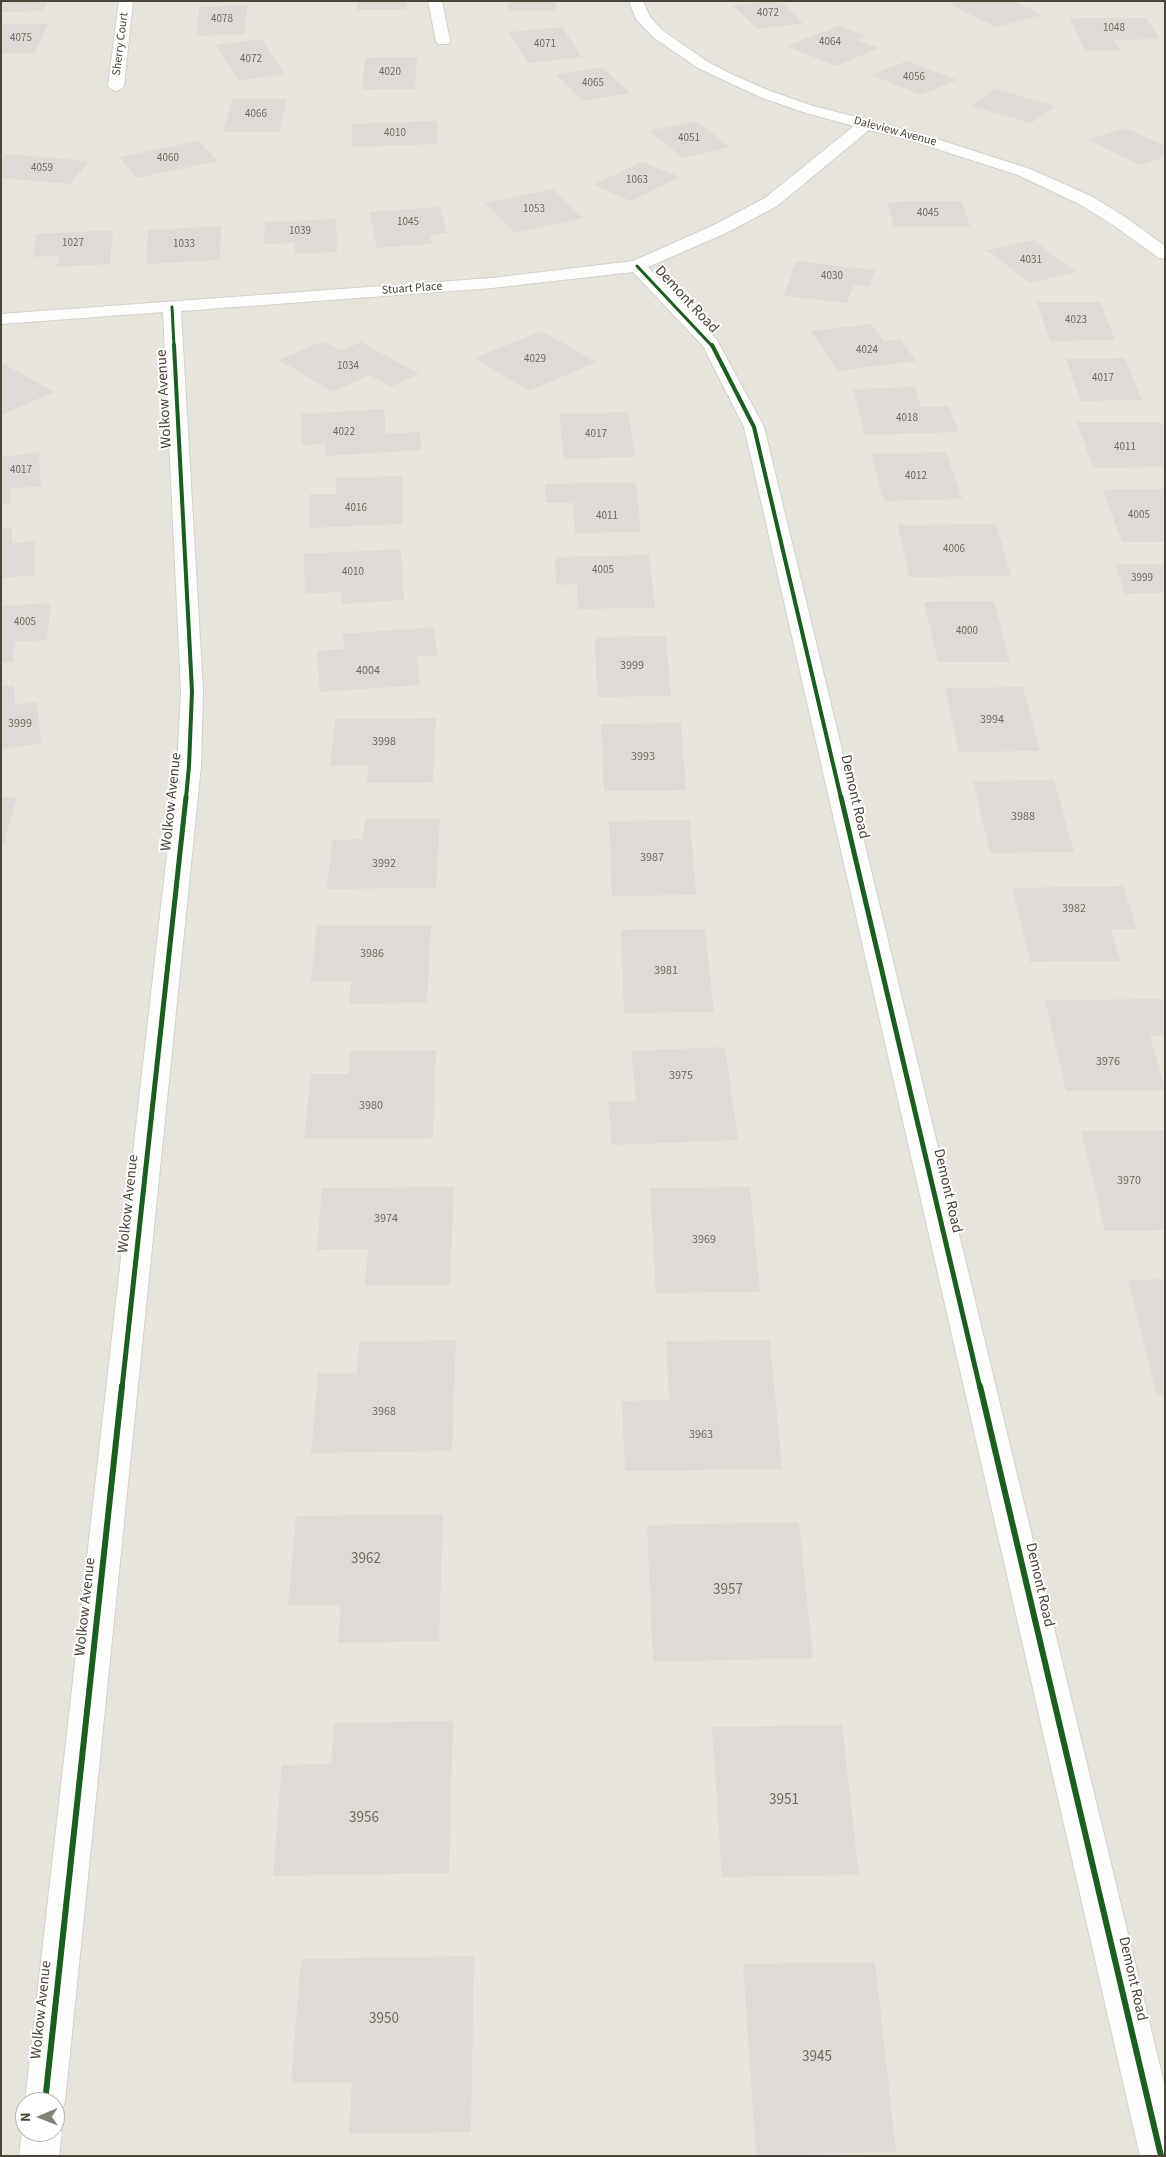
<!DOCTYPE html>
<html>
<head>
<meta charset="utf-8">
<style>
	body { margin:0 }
	#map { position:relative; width:1166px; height:2157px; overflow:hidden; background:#f4f2ee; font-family:"Source Sans 3",sans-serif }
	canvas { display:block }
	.frame { position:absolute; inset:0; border:2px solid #4b4439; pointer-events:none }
	.north { position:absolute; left:15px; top:2092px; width:50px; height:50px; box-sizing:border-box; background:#fff; border:1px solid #b7b4b0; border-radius:50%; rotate:269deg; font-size:14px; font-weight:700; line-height:20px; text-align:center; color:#4b4439 }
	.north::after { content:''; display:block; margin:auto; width:18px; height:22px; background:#868178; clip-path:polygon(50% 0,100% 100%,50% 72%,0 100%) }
</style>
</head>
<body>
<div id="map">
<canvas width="1166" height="2157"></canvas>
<div class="frame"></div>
<div class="north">N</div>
</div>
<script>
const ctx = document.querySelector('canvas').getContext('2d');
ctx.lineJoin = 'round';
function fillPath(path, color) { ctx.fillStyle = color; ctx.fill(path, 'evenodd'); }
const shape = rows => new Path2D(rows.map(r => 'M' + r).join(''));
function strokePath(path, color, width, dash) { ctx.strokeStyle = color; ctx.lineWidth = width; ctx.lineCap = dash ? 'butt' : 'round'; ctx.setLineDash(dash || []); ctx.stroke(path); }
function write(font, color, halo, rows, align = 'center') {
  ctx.font = font + ' "Source Sans 3",sans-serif'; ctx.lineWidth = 4; ctx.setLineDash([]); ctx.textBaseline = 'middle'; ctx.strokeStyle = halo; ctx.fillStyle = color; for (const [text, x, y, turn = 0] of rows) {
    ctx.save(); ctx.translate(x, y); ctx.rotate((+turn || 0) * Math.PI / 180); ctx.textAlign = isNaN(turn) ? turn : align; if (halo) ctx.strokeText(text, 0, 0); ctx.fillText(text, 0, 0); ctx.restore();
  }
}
fillPath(shape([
	[1,1,1165,1,1165,2156,1,2156],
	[25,2102,55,2102,55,2132,25,2132]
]), '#e7e4dc');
fillPath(shape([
	[1,1,47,1,45,11,1,12],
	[357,1,407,1,407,10,357,10],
	[509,1,556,1,556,11,508,11],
	[765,1,780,1,803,23,758,29,733,6],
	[959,1,1014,1,1042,15,996,27,949,4],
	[247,5,245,34,196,36,199,7],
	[1070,18,1147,18,1159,39,1114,40,1120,51,1085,51],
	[1,24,48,24,35,53,1,53],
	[839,26,866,36,856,40,879,48,836,66,786,46],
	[562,27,582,57,528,63,509,32],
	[261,39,285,74,239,81,216,45],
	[417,57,415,89,362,90,365,58],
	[907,61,957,80,921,95,871,75],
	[602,67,630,93,583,101,556,75],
	[995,89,1056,106,1031,123,970,106],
	[233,99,287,99,279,132,223,132],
	[437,121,438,144,352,147,352,124],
	[696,121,730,147,683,158,649,131],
	[1126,128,1165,146,1165,157,1140,165,1088,140],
	[198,141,218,161,137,178,119,157],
	[6,154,89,161,70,184,1,178,1,160],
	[642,162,680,177,631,201,593,185],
	[553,189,583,218,515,233,485,203],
	[962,201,970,227,894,227,887,202],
	[440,207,447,233,429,235,432,244,377,248,369,212],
	[336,219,337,252,294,254,295,243,264,244,265,222],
	[221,226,220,260,146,264,148,230],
	[113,230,110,264,57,267,59,255,33,257,36,234],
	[1033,240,1076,272,1030,283,987,250],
	[796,261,875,270,870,287,854,285,847,303,784,296],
	[1037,302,1100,302,1115,340,1050,341],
	[871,324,884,341,900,339,916,361,838,371,811,331],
	[542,331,596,362,529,391,474,358],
	[323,341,341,351,361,342,419,374,390,387,370,375,333,392,279,360],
	[1125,358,1142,400,1081,401,1066,359],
	[1,362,54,392,1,415],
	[915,387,921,407,949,406,958,432,865,435,853,389],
	[384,409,386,434,420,432,421,450,326,456,325,444,302,445,301,414],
	[628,412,635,457,564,459,559,414],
	[1077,422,1161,422,1165,430,1165,467,1093,468],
	[39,452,41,486,10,489,12,503,1,504,1,457],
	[946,452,962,499,884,501,871,454],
	[402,476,403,524,309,528,310,494,336,494,336,478],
	[636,482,641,532,575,533,573,503,546,503,545,484],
	[1165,489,1165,542,1122,542,1103,490],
	[996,524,1011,576,909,577,898,525],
	[12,528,12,543,35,541,35,575,1,578,1,529],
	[401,549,404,600,341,604,341,592,305,594,304,554],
	[649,555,655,608,578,609,577,584,556,585,555,557],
	[1115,564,1165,564,1165,593,1125,594],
	[994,601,1010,662,938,662,924,602],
	[51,603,47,640,15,642,13,662,1,663,1,606],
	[434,627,437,655,417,657,420,685,320,692,317,651,344,649,343,634],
	[666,636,671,696,597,697,595,637],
	[14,685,15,705,37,702,41,743,1,749,1,687],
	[1023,687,1040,751,959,752,945,688],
	[436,718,433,782,367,783,369,765,330,766,335,719],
	[681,723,686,790,604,791,601,724],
	[1054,780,1074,852,990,853,973,781],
	[1,797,17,797,4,843,1,843],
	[440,818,436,888,327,889,332,840,363,839,365,819],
	[690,820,696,895,612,896,609,821],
	[1123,886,1137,929,1111,930,1120,961,1030,962,1012,888],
	[431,925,427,1003,349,1004,351,981,311,982,317,926],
	[705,929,714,1012,624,1013,621,930],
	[1165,999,1165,1036,1150,1036,1165,1090,1066,1091,1045,1000],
	[725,1047,738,1140,612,1145,608,1102,636,1101,631,1051],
	[436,1050,433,1138,304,1139,311,1074,348,1074,350,1051],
	[1165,1130,1165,1230,1105,1231,1081,1131],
	[454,1187,450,1285,365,1286,368,1249,317,1250,322,1188],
	[750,1187,760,1292,656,1293,650,1188],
	[1165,1279,1165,1395,1157,1395,1128,1280],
	[456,1340,452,1451,311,1453,318,1373,357,1373,359,1342],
	[770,1340,782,1469,625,1471,622,1401,669,1400,666,1341],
	[443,1514,439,1641,338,1643,341,1605,288,1606,296,1516],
	[799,1522,813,1658,653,1662,647,1525],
	[453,1721,449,1873,273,1876,282,1765,331,1764,334,1723],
	[842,1725,859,1875,722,1877,712,1727],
	[474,1956,471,2132,349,2134,352,2082,291,2083,301,1959],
	[875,1962,896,2152,756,2155,743,1964]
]), '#dedbd6');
const minor = shape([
	[119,1,133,1,124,86,121,89,116,91,111,89,108,86,119,1],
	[428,1,442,1,450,41,448,44,438,44,436,41,428,1],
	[629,1,643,1,650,17,663,31,708,62,733,75,770,91,813,106,918,133,1030,169,1091,196,1125,217,1165,246,1165,259,1159,258,1113,225,1079,204,1018,175,906,139,869,130,777,206,726,233,648,267,717,340,764,427,1165,2087,1165,2156,1140,2156,744,427,703,346,633,272,492,288,181,311,203,691,201,766,65,2102,59,2116,56,2118,62,2132,59,2156,19,2156,22,2132,25,2124,25,2132,55,2132,55,2102,25,2102,177,766,181,691,163,312,1,324,1,314,492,278,633,261,714,225,765,198,854,126,803,112,760,97,698,68,653,37,636,19,629,1]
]);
strokePath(minor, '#d2d0cb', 2);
fillPath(minor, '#fdfdfc');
strokePath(shape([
	[637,266,712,346],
	[172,307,174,346]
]), '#1b5e20', 3);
strokePath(shape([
	[174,345,192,691,189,766,186,798],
	[712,345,754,427,841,798]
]), '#1b5e20', 4);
strokePath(shape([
	[841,797,980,1388],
	[122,1388,186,797]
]), '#1b5e20', 5);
strokePath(shape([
	[980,1386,1161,2156],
	[45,2102,122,1386]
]), '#1b5e20', 6);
write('11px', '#706a61', null, [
	["4072",768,14],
	["4078",222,20],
	["1048",1114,29],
	["4075",21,39],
	["4064",830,43],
	["4071",545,45],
	["4072",251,60],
	["4020",390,73],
	["4056",914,78],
	["4065",593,84],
	["4066",256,115],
	["4010",395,134],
	["4051",689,139],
	["4060",168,159],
	["4059",42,169],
	["1063",637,181],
	["1053",534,210],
	["4045",928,214],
	["1045",408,223],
	["1039",300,232],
	["1027",73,244],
	["1033",184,245],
	["4031",1031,261],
	["4030",832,277],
	["4023",1076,321],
	["4024",867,351],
	["4029",535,360],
	["1034",348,367],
	["4017",1103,379],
	["4018",907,419],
	["4022",344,433],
	["4017",596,435],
	["4011",1125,448],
	["4017",21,471],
	["4012",916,477],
	["4016",356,509],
	["4005",1139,516],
	["4011",607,517],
	["4006",954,550],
	["4005",603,571],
	["4010",353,573],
	["3999",1142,579],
	["4005",25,623],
	["4000",967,632]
]);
write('12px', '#4b4439', '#fff', [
	["Sherry Court",121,44,-83],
	["Daleview Avenue",895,132,15],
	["Stuart Place",412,289,-4]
]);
write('12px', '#706a61', null, [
	["3999",632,666],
	["4004",368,671],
	["3994",992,720],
	["3999",20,724],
	["3998",384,742],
	["3993",643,757],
	["3988",1023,817],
	["3987",652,858],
	["3992",384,864],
	["3982",1074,909],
	["3986",372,954],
	["3981",666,971],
	["3976",1108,1062],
	["3975",681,1076],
	["3980",371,1106],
	["3970",1129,1181],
	["3974",386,1219],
	["3969",704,1240],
	["3968",384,1412],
	["3963",701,1435]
]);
write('15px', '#4b4439', '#fff', [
	["Demont Road",686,300,47],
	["Wolkow Avenue",165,399,-93],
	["Demont Road",854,797,77],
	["Wolkow Avenue",172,802,-84],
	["Demont Road",947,1191,77],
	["Wolkow Avenue",129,1204,-84],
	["Demont Road",1039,1585,77],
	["Wolkow Avenue",86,1607,-84],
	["Demont Road",1132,1979,77],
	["Wolkow Avenue",42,2010,-84]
]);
write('15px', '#706a61', null, [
	["3962",366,1560],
	["3957",728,1591],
	["3951",784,1801],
	["3956",364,1819],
	["3950",384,2020],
	["3945",817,2058]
]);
</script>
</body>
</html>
